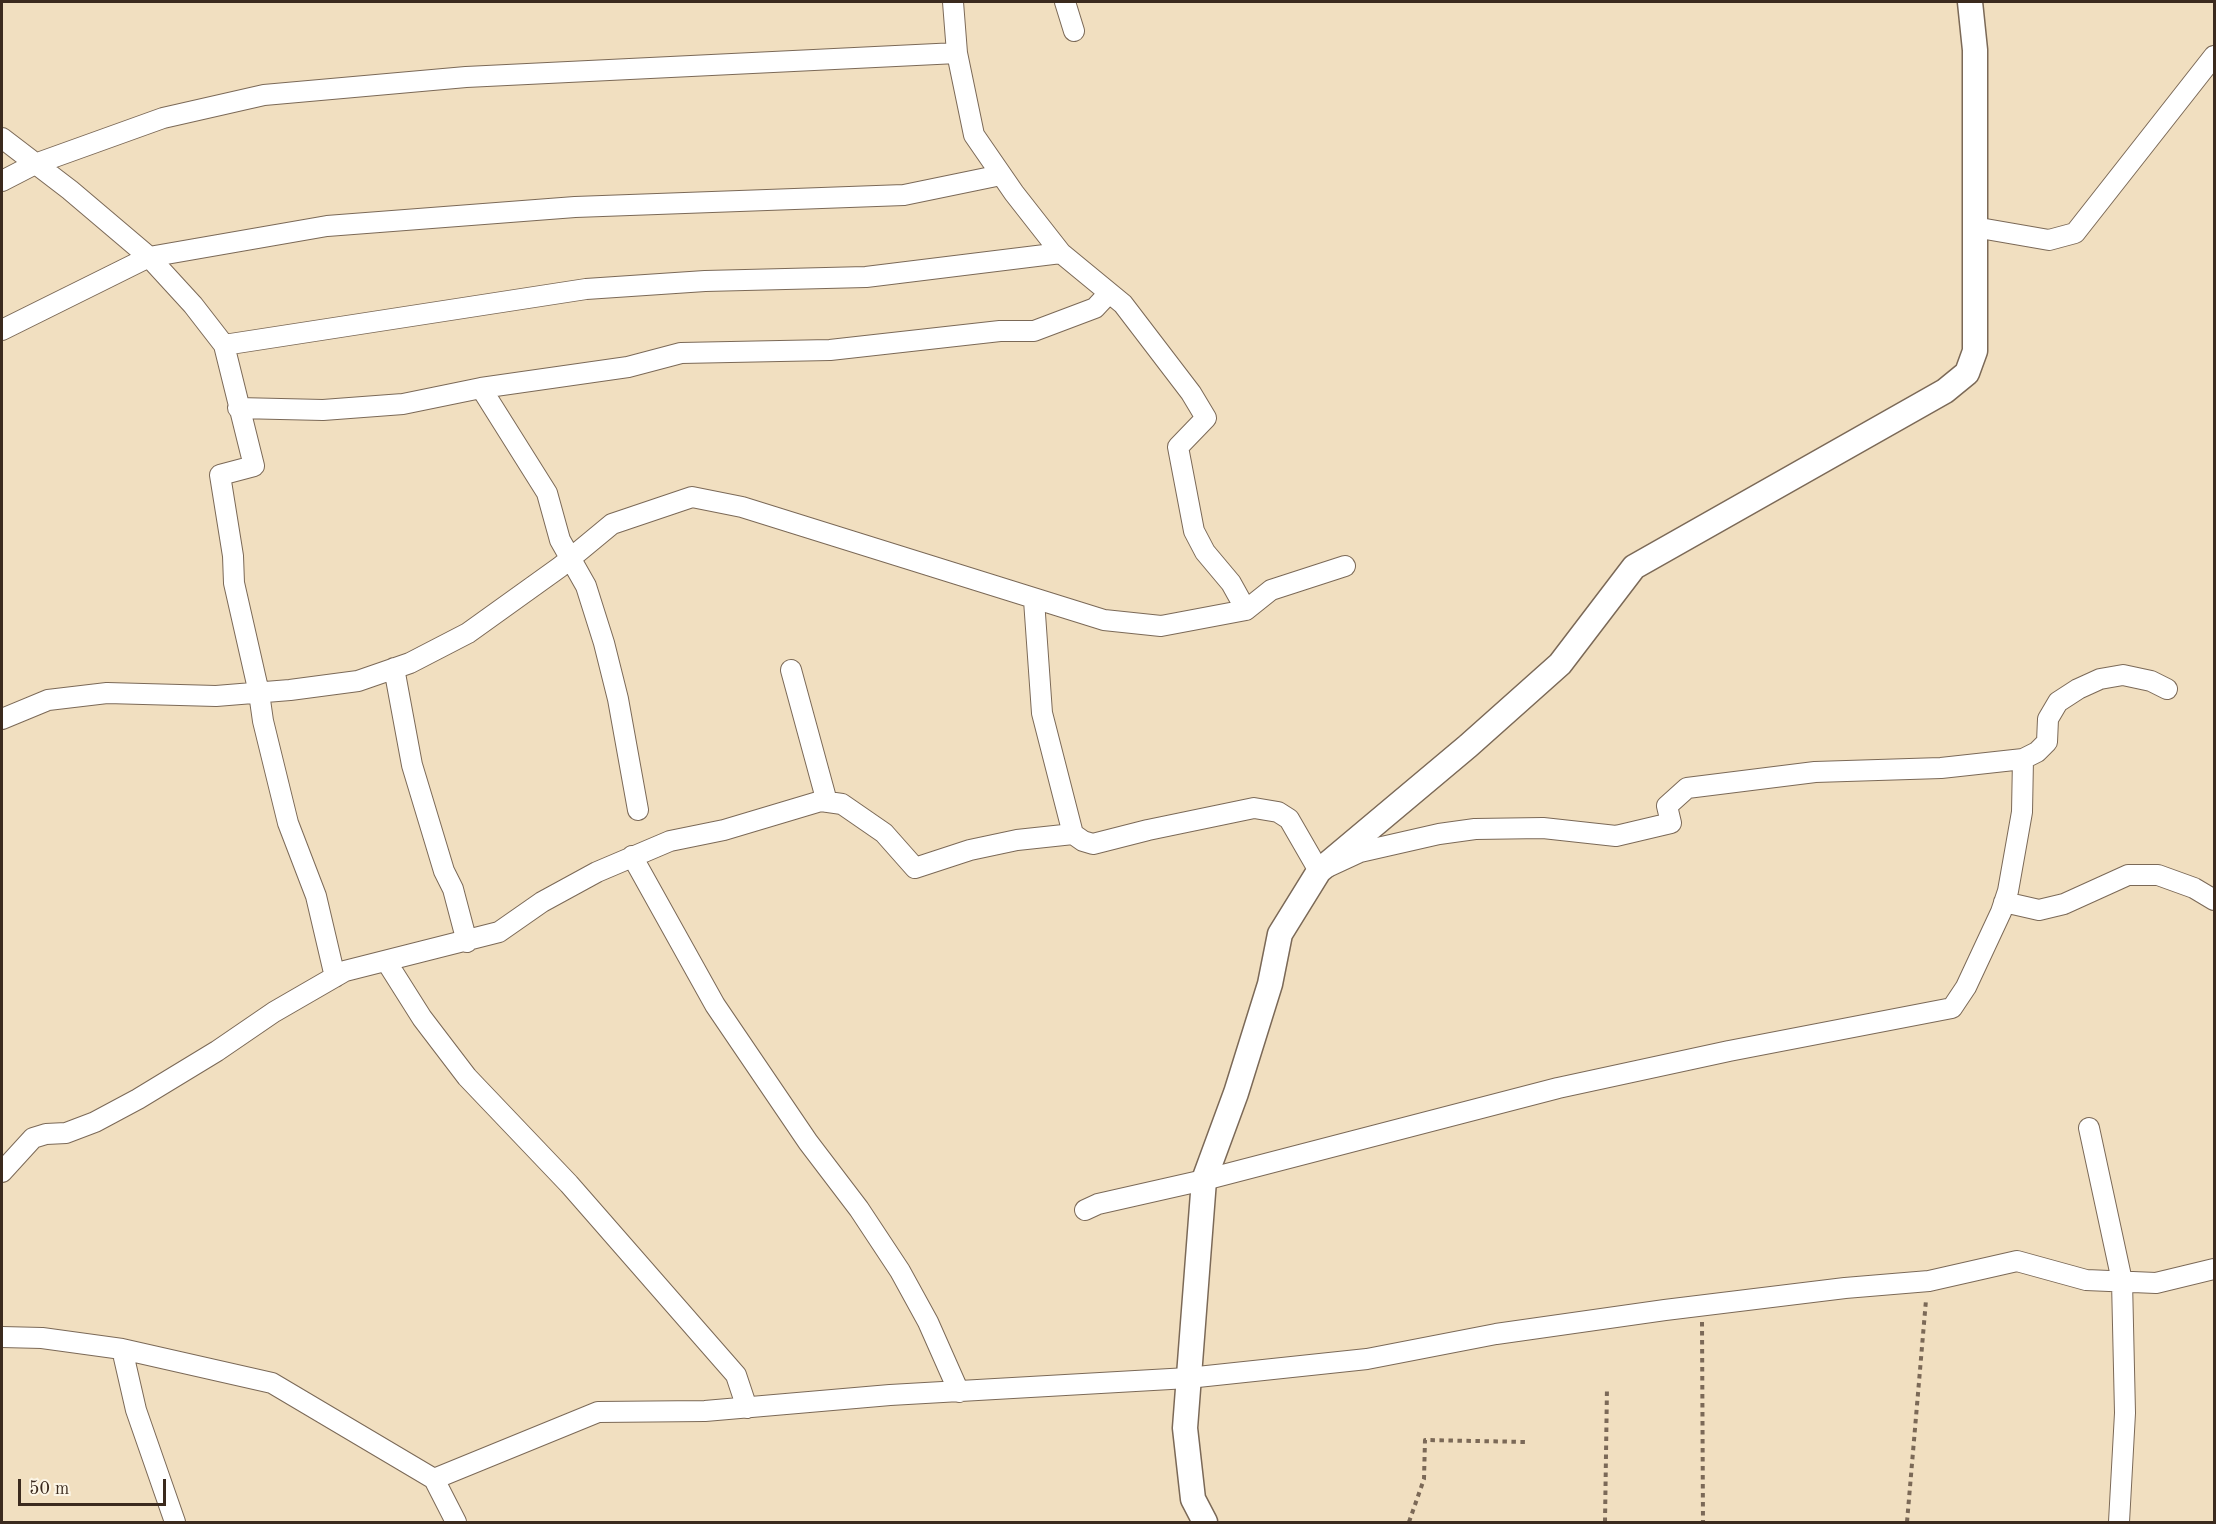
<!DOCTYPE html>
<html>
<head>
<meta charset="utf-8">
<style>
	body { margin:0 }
	#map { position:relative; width:2216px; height:1524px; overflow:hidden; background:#f1dfc0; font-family:"Old Standard TT",serif }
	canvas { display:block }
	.frame { position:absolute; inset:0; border:3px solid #3b2a1e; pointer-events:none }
	.scale { position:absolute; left:18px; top:1479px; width:148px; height:27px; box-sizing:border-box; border:3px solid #3b2a1e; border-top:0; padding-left:8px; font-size:18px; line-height:21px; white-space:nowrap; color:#3b2a1e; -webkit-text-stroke:4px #fcf5e5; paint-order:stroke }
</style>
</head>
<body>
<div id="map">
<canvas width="2216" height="1524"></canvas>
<div class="frame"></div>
<div class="scale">50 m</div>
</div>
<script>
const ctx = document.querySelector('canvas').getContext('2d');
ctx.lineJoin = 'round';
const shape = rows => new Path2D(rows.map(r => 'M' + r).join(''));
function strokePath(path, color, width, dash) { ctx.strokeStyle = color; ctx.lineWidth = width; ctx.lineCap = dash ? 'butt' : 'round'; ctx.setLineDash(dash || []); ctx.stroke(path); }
const minor = shape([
	[953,2,957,53,974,135,1014,193,1061,253,1123,304,1191,393,1206,418,1178,447,1194,531,1205,552,1231,583,1246,610],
	[1065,2,1074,31],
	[2,138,70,190,149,257,193,305,224,345,254,466,220,475,233,556,234,583,259,693,263,721,288,823,316,896,335,977],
	[2,181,35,164,163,118,264,95,466,77,957,53],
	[1974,227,2049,240,2075,233,2214,56],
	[2,330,149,257,327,226,575,207,904,195,1001,175],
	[224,345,586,289,705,281,866,277,1061,253],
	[481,388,547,493,560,540,586,586,604,643,618,699,638,810],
	[238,408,323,410,403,404,481,388,628,367,681,353,830,350,1000,331,1034,331,1095,308,1109,293],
	[1034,600,1042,713,1073,834,1083,841,1093,844,1148,830,1254,808,1278,812,1289,819,1319,871,1360,852,1439,834,1475,829,1543,828,1616,836,1671,823,1667,806,1687,788,1815,772,1941,768,2023,759,2037,752,2047,742,2048,719,2058,702,2078,689,2100,679,2123,675,2151,681,2167,689],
	[394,668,412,765,444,871,453,889,467,942],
	[791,670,827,802],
	[2,719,48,700,107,693,216,696,290,690,358,681,410,663,468,633,560,567,612,524,692,497,742,507,1104,620,1161,626,1246,610,1271,590,1345,566],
	[632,856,715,1005,808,1142,859,1209,900,1271,928,1322,959,1392],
	[2004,902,2039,910,2064,904,2128,875,2158,875,2194,888,2214,900],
	[386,961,422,1018,467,1077,569,1184,736,1375,747,1408],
	[2089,1128,2122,1281,2125,1413,2119,1522],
	[2,1172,33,1138,46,1134,66,1133,95,1122,138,1099,217,1051,274,1012,345,971,499,932,542,902,597,872,670,841,724,830,821,801,842,804,884,833,915,868,970,850,1017,840,1073,834],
	[1085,1210,1098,1204,1204,1180,1558,1088,1729,1051,1952,1008,1966,987,2001,912,2008,891,2022,812,2023,759],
	[2,1337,42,1338,122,1349,272,1383,434,1479,456,1522],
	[122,1349,136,1410,175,1522],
	[434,1479,598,1412,705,1411,890,1395,1188,1378,1367,1359,1496,1334,1665,1310,1845,1288,1929,1281,2017,1261,2086,1280,2156,1283,2214,1269]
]);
const tertiary = shape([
	[1205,1522,1193,1499,1185,1428,1204,1180,1236,1093,1270,984,1280,934,1319,871,1468,746,1560,664,1634,567,1945,391,1967,373,1975,351,1975,50,1970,2]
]);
strokePath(minor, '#7b6957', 22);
strokePath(tertiary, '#7b6957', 27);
strokePath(shape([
	[1702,1322,1703,1522],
	[1409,1522,1424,1479,1425,1440,1526,1442],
	[1605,1522,1607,1387],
	[1907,1522,1926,1300]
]), '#7b6957', 4, [4.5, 4.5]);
strokePath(minor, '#fff', 20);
strokePath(tertiary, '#fff', 24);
</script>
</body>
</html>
